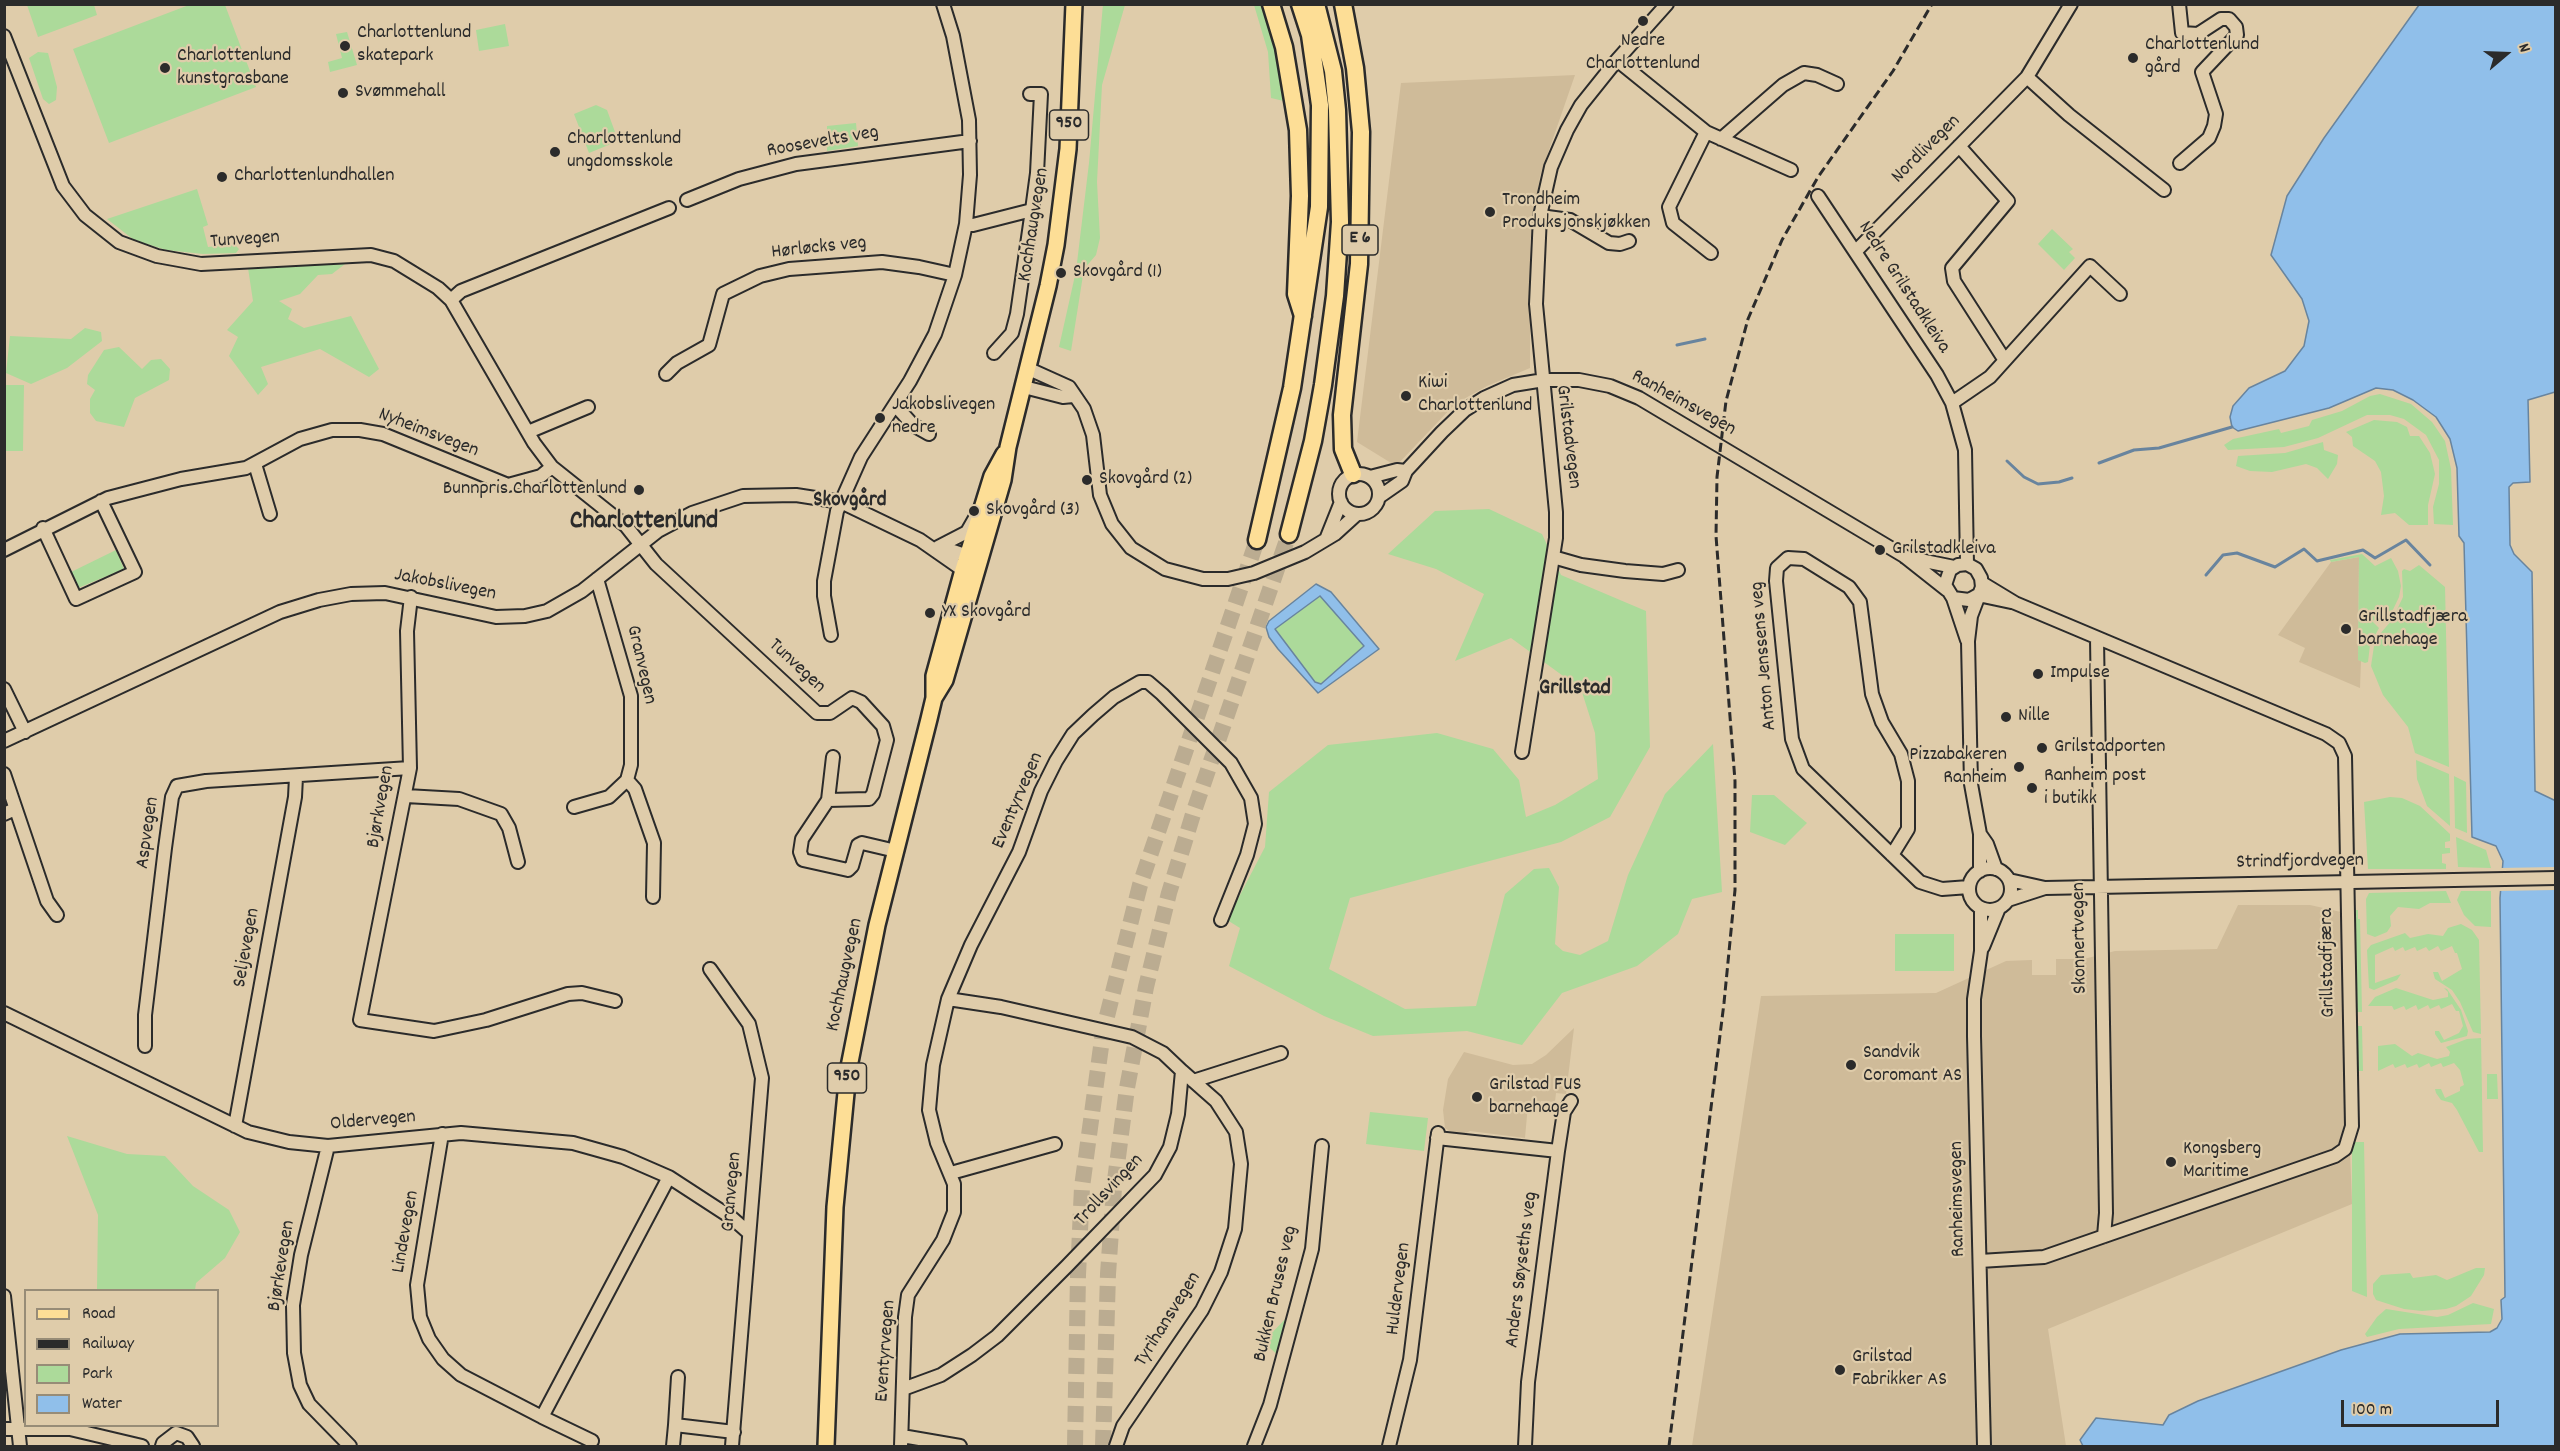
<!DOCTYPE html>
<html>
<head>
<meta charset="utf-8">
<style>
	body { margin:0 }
	#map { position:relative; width:2560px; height:1451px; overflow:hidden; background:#dfccaa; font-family:Dekko,sans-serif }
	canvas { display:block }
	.frame { position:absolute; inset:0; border:6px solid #2b2b2b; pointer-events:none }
	.legend { position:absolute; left:24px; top:1289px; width:195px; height:138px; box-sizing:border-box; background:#dfccaa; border:2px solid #978c77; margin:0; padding:8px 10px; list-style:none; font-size:18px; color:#2b2b2b }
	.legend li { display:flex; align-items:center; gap:12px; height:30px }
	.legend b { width:30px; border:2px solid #978c77 }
	.north { position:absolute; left:2476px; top:24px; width:60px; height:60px; -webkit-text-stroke:4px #dfccaa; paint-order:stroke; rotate:71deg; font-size:16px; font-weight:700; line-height:24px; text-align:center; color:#2b2b2b }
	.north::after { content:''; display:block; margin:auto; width:21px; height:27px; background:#2b2b2b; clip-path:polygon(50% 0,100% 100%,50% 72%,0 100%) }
	.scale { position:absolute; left:2341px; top:1400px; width:158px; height:27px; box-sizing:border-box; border:3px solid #2b2b2b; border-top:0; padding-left:8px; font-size:18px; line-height:21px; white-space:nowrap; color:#2b2b2b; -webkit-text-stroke:4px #dfccaa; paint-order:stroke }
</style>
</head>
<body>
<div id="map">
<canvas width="2560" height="1451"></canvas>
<div class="frame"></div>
<ul class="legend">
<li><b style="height:8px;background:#fdde96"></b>Road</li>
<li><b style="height:8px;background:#2b2b2b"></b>Railway</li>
<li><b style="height:16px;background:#acda9a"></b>Park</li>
<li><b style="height:16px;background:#90bfea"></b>Water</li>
</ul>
<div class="north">N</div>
<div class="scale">100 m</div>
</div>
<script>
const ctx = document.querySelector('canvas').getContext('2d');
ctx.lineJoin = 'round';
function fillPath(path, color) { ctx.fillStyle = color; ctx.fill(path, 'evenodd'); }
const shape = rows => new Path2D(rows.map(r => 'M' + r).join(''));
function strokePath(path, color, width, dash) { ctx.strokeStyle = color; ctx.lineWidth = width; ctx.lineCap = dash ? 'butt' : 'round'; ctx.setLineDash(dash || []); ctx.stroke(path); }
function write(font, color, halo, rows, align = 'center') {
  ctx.font = font + ' Dekko,sans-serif'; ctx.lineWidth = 4.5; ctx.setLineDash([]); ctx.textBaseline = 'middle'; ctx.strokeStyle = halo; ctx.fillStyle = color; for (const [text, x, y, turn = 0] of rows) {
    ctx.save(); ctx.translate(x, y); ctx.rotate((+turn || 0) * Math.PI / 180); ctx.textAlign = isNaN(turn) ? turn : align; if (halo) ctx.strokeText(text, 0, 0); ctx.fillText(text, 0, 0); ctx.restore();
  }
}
fillPath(shape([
	[1575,75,1540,176,1530,243,1530,368,1487,386,1455,404,1396,466,1357,442,1401,83],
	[2359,557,2358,660,2361,661,2360,688,2299,662,2305,648,2278,635,2331,562],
	[2238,905,2310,905,2341,912,2352,1204,2048,1329,2066,1446,1692,1446,1761,996,1936,993,2006,961,2032,960,2032,975,2056,975,2056,959,2084,959,2115,951,2217,949],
	[1574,1028,1566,1094,1556,1093,1555,1102,1541,1101,1540,1104,1528,1104,1525,1138,1470,1131,1464,1134,1452,1133,1445,1128,1443,1110,1448,1079,1464,1052,1513,1065,1532,1064,1546,1055]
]), '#cfbb99');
fillPath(shape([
	[1103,4,1125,5,1102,85,1097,182,1100,238,1096,255,1084,269,1071,351,1059,347,1076,271,1089,163],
	[27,5,94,5,97,15,38,37],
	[189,5,225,5,256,87,109,143,73,49],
	[1254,5,1263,5,1275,37,1288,102,1271,98,1268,52],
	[505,24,509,46,479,51,476,30],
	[347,32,357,65,330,72,328,62,342,58,336,34],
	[38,52,48,53,57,87,56,100,49,104,43,99,29,58],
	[596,105,607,110,615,132,614,140,611,144,589,153,574,114],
	[856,123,858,146,827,151,827,126],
	[197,189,208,225,203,227,208,247,234,244,239,249,236,253,203,254,166,250,134,240,107,219],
	[2052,229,2073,249,2069,252,2075,258,2064,270,2038,244],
	[345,264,332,274,318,275,300,294,279,301,292,309,288,319,304,328,351,316,379,369,369,377,320,349,261,367,268,384,258,395,229,356,238,337,227,330,253,301,248,268],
	[85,328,101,332,102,341,67,368,31,384,6,373,10,336,71,339],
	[119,347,142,369,151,360,161,359,170,369,169,380,135,398,124,427,96,421,90,413,90,399,95,390,87,384,88,375,104,350],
	[5,385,24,385,23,451,5,451],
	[2380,394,2411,404,2432,422,2445,441,2451,469,2453,525,2434,524,2433,507,2439,484,2439,460,2426,435,2404,419,2390,415,2367,415,2318,438,2284,447,2228,450,2224,445,2233,439,2279,429,2281,433,2309,426,2312,420,2342,411,2370,396],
	[2374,420,2397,422,2407,427,2410,436,2419,436,2430,453,2435,474,2428,505,2428,525,2409,525,2395,513,2381,515,2384,496,2381,472,2375,461,2353,446,2352,437,2346,432],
	[2323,442,2324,450,2338,455,2337,464,2328,479,2317,468,2306,464,2272,472,2250,471,2236,466,2238,456,2285,453],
	[1489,509,1542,534,1561,575,1646,611,1650,747,1610,817,1561,842,1350,898,1329,969,1405,1009,1476,1006,1505,894,1534,869,1549,868,1559,887,1555,944,1563,951,1580,955,1608,941,1628,875,1665,794,1713,744,1722,892,1692,899,1678,934,1637,966,1562,993,1522,1045,1467,1031,1373,1036,1324,1016,1229,966,1240,928,1227,920,1265,847,1269,792,1328,745,1437,733,1493,749,1519,780,1526,817,1555,805,1598,779,1595,733,1581,689,1511,638,1455,661,1484,594,1436,569,1388,554,1435,511],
	[116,550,124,569,78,588,69,573],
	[2362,554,2375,566,2391,558,2398,571,2401,586,2399,597,2389,618,2382,616,2372,621,2379,628,2370,645,2368,662,2365,663,2358,660,2359,557,2331,562,2330,560],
	[2419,565,2445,587,2449,767,2415,753,2408,727,2383,695,2371,666,2374,646,2379,635,2392,620,2403,597,2402,571,2404,569,2410,571],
	[1320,596,1364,646,1321,684,1315,682,1275,629],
	[2416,760,2449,774,2450,826,2427,806,2417,779],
	[2454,776,2466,782,2467,833,2455,828],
	[1752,795,1774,795,1807,823,1785,845,1750,832],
	[2390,797,2402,798,2420,806,2450,834,2450,841,2445,842,2445,848,2450,848,2450,853,2442,854,2442,863,2446,864,2446,869,2368,869,2364,802],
	[2456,837,2486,850,2491,868,2458,867],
	[2446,891,2451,903,2430,903,2419,909,2398,907,2390,916,2391,926,2387,932,2375,937,2367,934,2366,899,2369,893],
	[2461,891,2491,891,2491,927,2475,926,2464,915,2457,900],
	[2353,910,2358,910,2358,919,2360,919,2362,1012,2354,1012],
	[2461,924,2472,930,2479,940,2481,1034,2473,1032,2460,1002,2452,990,2435,979,2433,972,2438,972,2442,981,2462,969,2457,953,2455,953,2452,946,2441,951,2438,946,2429,951,2426,947,2417,951,2415,947,2405,951,2403,947,2395,951,2393,947,2375,955,2375,983,2401,974,2397,980,2374,990,2369,988,2367,950,2371,945,2405,933,2410,938,2428,934,2443,936,2448,928],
	[1895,934,1954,934,1954,971,1895,971],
	[2396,988,2433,1000,2448,997,2448,992,2444,988,2447,989,2461,1010,2468,1031,2467,1036,2441,1043,2435,1034,2435,1031,2439,1031,2444,1040,2459,1033,2463,1026,2459,1011,2456,1011,2452,1004,2441,1009,2439,1005,2430,1009,2428,1005,2418,1010,2416,1005,2406,1010,2404,1006,2394,1010,2392,1006,2368,1006,2375,997],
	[2355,1026,2362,1026,2363,1071,2358,1071,2358,1075,2355,1075],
	[2481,1038,2483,1152,2479,1152,2457,1110,2452,1103,2441,1100,2436,1093,2435,1089,2441,1089,2445,1098,2460,1091,2460,1087,2464,1085,2460,1070,2454,1063,2443,1067,2441,1063,2431,1067,2429,1063,2419,1068,2417,1064,2407,1068,2405,1064,2395,1068,2393,1064,2378,1071,2378,1046,2395,1044,2412,1056,2418,1053,2437,1059,2449,1056,2450,1052,2446,1047,2467,1039],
	[2487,1074,2497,1074,2498,1099,2487,1099],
	[1370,1112,1428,1118,1424,1151,1366,1144],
	[67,1136,127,1154,165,1156,193,1186,229,1210,240,1232,225,1258,196,1283,195,1290,97,1290,98,1215],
	[2355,1142,2364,1142,2367,1297,2352,1291,2352,1149],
	[2476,1268,2485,1268,2484,1275,2471,1296,2456,1306,2446,1309,2422,1311,2404,1309,2376,1300,2373,1294,2373,1284,2381,1275,2410,1273,2413,1278,2436,1275,2447,1280],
	[2473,1303,2494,1309,2491,1324,2399,1329,2367,1337,2365,1334,2377,1317,2386,1309,2437,1317,2448,1315],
	[1292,1312,1279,1356,1263,1342]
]), '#acda9a');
const water = shape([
	[2419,5,2555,5,2555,392,2528,400,2530,482,2513,483,2509,487,2510,545,2514,554,2532,572,2535,791,2556,801,2555,1446,2083,1446,2080,1440,2096,1418,2163,1425,2169,1415,2198,1401,2341,1350,2400,1334,2490,1332,2497,1328,2502,1319,2501,1300,2505,1297,2500,898,2503,861,2496,846,2472,837,2464,543,2459,536,2457,468,2450,439,2436,417,2413,400,2393,390,2376,388,2329,408,2238,431,2232,427,2230,417,2233,406,2249,388,2285,371,2304,346,2309,321,2302,299,2271,255,2287,196,2324,138,2419,5],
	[1316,584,1331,592,1379,649,1318,693,1278,649,1269,637,1266,627,1269,621,1316,584],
	[1320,596,1364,646,1321,684,1315,682,1275,629,1320,596]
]);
fillPath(water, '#90bfea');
strokePath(water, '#68849e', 1.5);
fillPath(shape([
	[2555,867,2555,890,2498,891,2500,868]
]), '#dfccaa');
strokePath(shape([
	[1677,345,1705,339],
	[2007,461,2024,477,2038,484,2059,482,2072,478],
	[2099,463,2134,450,2159,448,2232,427],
	[2206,575,2223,555,2237,553,2275,567,2304,549,2317,561,2363,550,2375,558,2406,540,2430,565]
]), '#68849e', 3);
strokePath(shape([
	[1075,1446,1078,1275,1082,1187,1103,1032,1140,885,1257,540],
	[1103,1446,1108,1274,1114,1188,1127,1088,1146,987,1169,893,1194,811,1289,534]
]), '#bbac91', 16, [16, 8]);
const minor = shape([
	[2179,4,2182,33,2198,34,2221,19,2229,19,2236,27,2237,35,2202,72,2216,114,2214,126,2209,138,2180,163],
	[4,36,63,186,85,215,119,242,157,256,201,264,371,255,394,261,438,288,451,300,534,443,552,467,626,526,656,564,817,713,830,713,852,698,861,702,883,726,887,740,873,794,869,799,828,800,802,839,800,852,803,860,848,870,852,866,858,845,862,843,896,851],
	[1617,60,1706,132,1791,170],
	[2027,77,2069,115,2164,190],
	[1706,132,1669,207,1673,223,1711,253],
	[1721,139,1783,85,1804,73,1817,75,1837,84],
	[1959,146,2008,201,1952,268,1954,281,2004,359],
	[1818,196,1937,375,1952,403,1965,450,1967,564],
	[687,200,739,179,796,164,970,141],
	[1540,216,1570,220,1609,243,1620,244,1629,241],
	[966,224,973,225,1032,210,1037,173,1041,94,1030,94],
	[1856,251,2027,77,2071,4],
	[451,300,461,291,669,208],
	[994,353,1012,333,1017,314,1032,210],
	[1029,369,1069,387,1084,409,1093,435,1100,495,1112,524,1131,548,1165,569,1203,579,1228,579,1254,573,1305,552,1335,534,1357,514],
	[666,374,677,363,709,345,723,294,760,276,789,269,882,262,919,267,955,275],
	[1024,387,1063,397,1073,396],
	[1952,403,1990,377,2090,266,2120,294],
	[895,405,913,425,929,434],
	[528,432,588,407],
	[255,464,270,514],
	'1339 494a20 20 0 1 1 40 0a20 20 0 1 1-40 0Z',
	[1370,477,1397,470,1406,471],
	[1379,497,1402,481,1406,471,1442,432,1465,410,1484,398,1513,385,1544,380,1579,380,1610,386,1639,398,1904,556,1947,590],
	[43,528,76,599,135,572,101,501],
	[1327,537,1341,502],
	[938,547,967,532,975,518],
	[4,550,108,498,181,479,246,468,300,439,332,430,360,430,383,434,508,485,541,476,552,467],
	[1553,557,1581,565,1625,571,1663,574,1678,570],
	[1905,557,1954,567],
	[597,579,631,696,631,765,627,780,635,789,654,843,653,897],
	[1978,595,1969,600,1953,598,1945,585,1950,570,1958,565,1967,564,1976,569,1981,578,1982,587,1971,616,1968,641,1971,784,1980,834,1987,844,1996,869],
	[1978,595,2011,602],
	[411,597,407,631,410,768,360,1020,434,1031,486,1020,568,994,582,993,615,1001],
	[1953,598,1967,640],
	[831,635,824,596,824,581,837,511,861,457,910,381,935,334,955,275,966,224,970,175,969,120,953,36,943,4],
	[2097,639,2106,1213,2104,1236],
	[4,689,25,732],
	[4,741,280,612,319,600,351,594,385,593,496,617,525,616,547,611,582,591,658,531,692,513,743,496,796,495,841,502,920,540,963,570,977,567,968,556,941,547],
	[1522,752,1556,538,1556,512,1536,304,1540,216,1551,167,1567,130,1581,105,1617,60,1667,4],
	[4,774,47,901,57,915],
	[406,796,459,799,501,814,509,828,518,862],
	[828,800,833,757],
	[574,807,609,797,627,780],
	[4,814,15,809],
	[1892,855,1908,829,1908,781,1901,754,1882,722,1872,694,1860,602,1849,587,1804,559,1788,558,1777,568,1776,581,1792,739,1803,769,1920,882,1942,889,1969,887],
	'1969 889a21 21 0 1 1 42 0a21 21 0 1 1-42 0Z',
	[1980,871,1980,834],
	[2009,880,2045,888],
	[2008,900,2045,888,2556,878],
	[1981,908,1981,951,1974,999,1974,1036,1984,1446],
	[1983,947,1999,908],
	[710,969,749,1024,762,1078,732,1446],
	[4,1013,248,1132,289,1142,328,1146,461,1133,573,1143,623,1157,669,1177,732,1218,749,1233],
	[145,1046,145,1015,165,848,172,797,177,786,206,781,410,768],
	[1193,1081,1281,1053],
	[235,1126,295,797,296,777],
	[442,1134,417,1285,420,1317,429,1339,443,1359,461,1375,542,1417,669,1177],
	[1437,1138,1558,1151],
	[328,1146,301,1255,293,1305,294,1353,300,1385,309,1404,350,1446],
	[951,1173,1055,1144],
	[1980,1261,2044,1257,2335,1156,2345,1149,2352,1126,2345,756,2339,743,2326,734,2015,603,1982,583],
	[4,1296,20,1446],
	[678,1377,675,1425,734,1432],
	[903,1389,941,1375,972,1355,997,1336,1067,1266,1155,1175,1170,1147,1178,1114,1182,1071,1163,1053,1132,1037,1001,1007,948,999],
	[542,1417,592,1441],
	[4,1429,70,1429,142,1446],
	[902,1436,960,1446],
	[162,1446,163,1443,176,1433,187,1437,193,1446],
	[673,1446,675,1425],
	[901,1446,905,1317,908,1295,943,1240,954,1212,954,1184,937,1143,929,1110,933,1065,948,999,971,945,1019,852,1041,791,1056,761,1073,734,1093,715,1114,697,1140,682,1148,682,1162,694,1231,763,1251,798,1255,824,1247,855,1221,920],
	[1116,1446,1123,1426,1202,1310,1221,1272,1235,1229,1241,1164,1236,1132,1216,1101,1182,1071],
	[1254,1446,1270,1405,1312,1249,1322,1146],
	[1389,1446,1410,1360,1438,1133],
	[1525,1446,1528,1382,1558,1151,1564,1112,1571,1101]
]);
const major = shape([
	[934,698,934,676,963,570,992,476,1004,454],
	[826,1446,835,1207,848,1072,877,925,929,719,934,698,945,680,1003,480,1008,447,1048,286,1056,245,1068,149,1074,4]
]);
const highway = shape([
	[1271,4,1284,47,1298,130,1300,196,1296,294,1303,316],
	[1343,4,1355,68,1361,132,1359,264,1342,415,1343,449,1353,474],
	[1289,534,1313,441,1323,385,1335,296,1340,222,1337,110,1333,71,1316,4],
	[1257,540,1292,388,1319,207,1320,105,1310,35,1300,4]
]);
strokePath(minor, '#2b2b2b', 16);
strokePath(major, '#2b2b2b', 20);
strokePath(highway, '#2b2b2b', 21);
strokePath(minor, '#dfccaa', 12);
strokePath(major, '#fdde96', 15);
strokePath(highway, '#fdde96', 16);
strokePath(shape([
	[1669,1446,1724,1003,1735,890,1735,781,1716,536,1717,477,1726,401,1748,319,1782,240,1818,177,1893,71,1932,4]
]), '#2b2b2b', 3, [9, 4.5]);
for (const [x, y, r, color] of [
	[1643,21,6,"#2b2b2b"],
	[345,46,6,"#2b2b2b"],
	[2133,58,6,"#2b2b2b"],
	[165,68,6,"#2b2b2b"],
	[343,93,6,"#2b2b2b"],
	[555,152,6,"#2b2b2b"],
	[222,177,6,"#2b2b2b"],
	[1490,212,6,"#2b2b2b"],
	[1061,273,6,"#2b2b2b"],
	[1406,396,6,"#2b2b2b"],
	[880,418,6,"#2b2b2b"],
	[1087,480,6,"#2b2b2b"],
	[639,490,6,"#2b2b2b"],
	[974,511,6,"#2b2b2b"],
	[1880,550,6,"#2b2b2b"],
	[930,613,6,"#2b2b2b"],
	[2346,629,6,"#2b2b2b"],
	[2038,674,6,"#2b2b2b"],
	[2006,717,6,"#2b2b2b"],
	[2042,748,6,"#2b2b2b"],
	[2019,767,6,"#2b2b2b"],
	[2032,788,6,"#2b2b2b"],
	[1851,1065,6,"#2b2b2b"],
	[1477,1097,6,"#2b2b2b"],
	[2171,1162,6,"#2b2b2b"],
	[1840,1370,6,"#2b2b2b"]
]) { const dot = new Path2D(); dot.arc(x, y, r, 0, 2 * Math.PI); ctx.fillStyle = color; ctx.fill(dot); strokePath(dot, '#dfccaa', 2); }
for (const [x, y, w] of [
	[1069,125,39],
	[1360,240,36],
	[847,1078,39]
]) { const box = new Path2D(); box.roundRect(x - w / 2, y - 15, w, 30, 4.5); ctx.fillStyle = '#dfccaa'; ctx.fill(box); strokePath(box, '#2b2b2b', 1.5); }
write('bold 18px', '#2b2b2b', null, [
	["950",1069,125],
	["E 6",1360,240],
	["950",847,1078]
]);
write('20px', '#2b2b2b', '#dfccaa', [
	["Charlottenlund",357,34],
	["skatepark",357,57],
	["Nedre",1643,42,"center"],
	["Charlottenlund",1643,65,"center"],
	["Charlottenlund",2145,46],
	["gård",2145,69],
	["Charlottenlund",177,57],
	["kunstgrasbane",177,80],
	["Svømmehall",355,93],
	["Charlottenlund",567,140],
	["ungdomsskole",567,163],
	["Charlottenlundhallen",234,177],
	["Trondheim",1502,201],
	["Produksjonskjøkken",1502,224],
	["Skovgård (1)",1073,273],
	["Kiwi",1418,384],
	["Charlottenlund",1418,407],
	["Jakobslivegen",892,406],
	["nedre",892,429],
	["Skovgård (2)",1099,480],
	["Bunnpris Charlottenlund",627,490,"right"],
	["Skovgård (3)",986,511],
	["Grilstadkleiva",1892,550],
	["YX Skovgård",942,613],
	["Grillstadfjæra",2358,618],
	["barnehage",2358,641],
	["Impulse",2050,674],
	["Nille",2018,717],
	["Grilstadporten",2054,748],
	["Pizzabakeren",2007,756,"right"],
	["Ranheim",2007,779,"right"],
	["Ranheim post",2044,777],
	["i butikk",2044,800],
	["Sandvik",1863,1054],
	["Coromant AS",1863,1077],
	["Grilstad FUS",1489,1086],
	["barnehage",1489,1109],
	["Kongsberg",2183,1150],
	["Maritime",2183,1173],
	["Grilstad",1852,1358],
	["Fabrikker AS",1852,1381]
], 'left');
write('20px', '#2b2b2b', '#dfccaa', [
	["Roosevelts veg",823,143,-10],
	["Nordlivegen",1927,150,-45],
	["Kochhaugvegen",1035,225,-81],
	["Tunvegen",245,241,-4],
	["Hørløcks veg",819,249,-6],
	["Nedre Grilstadkleiva",1903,288,57],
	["Ranheimsvegen",1683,404,29],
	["Nyheimsvegen",428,434,21],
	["Grilstadvegen",1567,437,83],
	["Jakobslivegen",445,586,11],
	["Anton Jenssens veg",1765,656,-95],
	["Granvegen",640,665,77],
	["Tunvegen",796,667,43],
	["Eventyrvegen",1019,801,-67],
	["Bjørkvegen",382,807,-80],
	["Aspvegen",149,833,-82],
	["Strindfjordvegen",2300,863,-1],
	["Skonnertvegen",2081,938,-91],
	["Seljevegen",248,948,-80],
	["Grillstadfjæra",2329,963,-91],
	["Kochhaugvegen",846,975,-78],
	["Oldervegen",373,1122,-5],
	["Trollsvingen",1110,1191,-47],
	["Granvegen",733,1192,-85],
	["Ranheimsvegen",1959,1199,-91],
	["Lindevegen",407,1232,-80],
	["Bjørkevegen",283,1266,-81],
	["Anders Søyseths veg",1523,1270,-83],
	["Huldervegen",1400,1289,-83],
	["Bukken Bruses veg",1277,1294,-77],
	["Tyrihansvegen",1169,1320,-58],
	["Eventyrvegen",887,1351,-86]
]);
write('bold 21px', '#2b2b2b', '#dfccaa', [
	["Skovgård",850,502]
]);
write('bold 22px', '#2b2b2b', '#dfccaa', [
	["Grillstad",1575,690]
]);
write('bold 26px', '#2b2b2b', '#dfccaa', [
	["Charlottenlund",644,523]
]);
</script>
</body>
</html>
